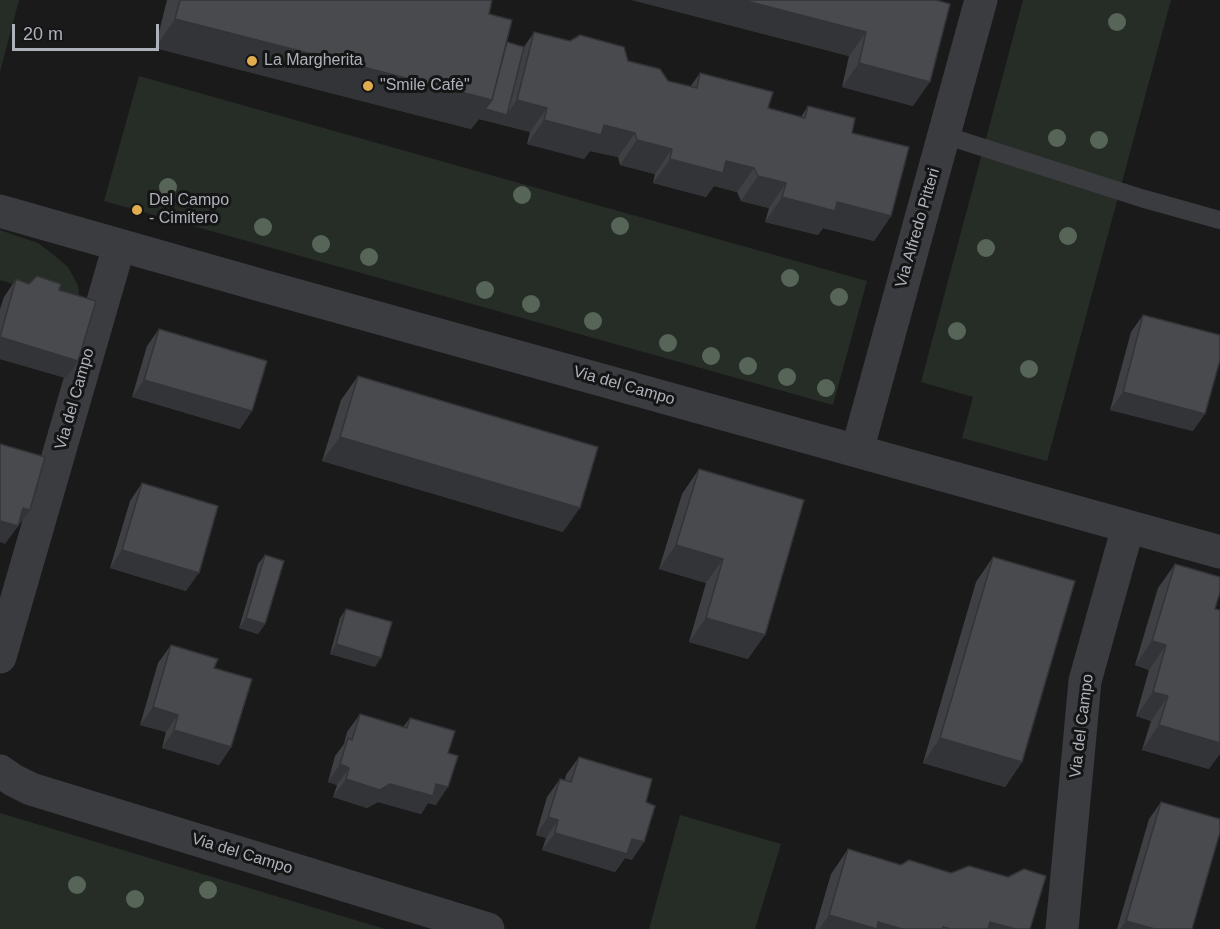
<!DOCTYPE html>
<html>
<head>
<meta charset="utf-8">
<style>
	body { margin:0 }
	#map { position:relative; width:1220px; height:929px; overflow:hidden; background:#1a1a1b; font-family:Helvetica,sans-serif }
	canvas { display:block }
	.scale { position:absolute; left:12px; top:24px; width:147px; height:27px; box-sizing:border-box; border:3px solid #adb1ba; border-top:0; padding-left:8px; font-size:18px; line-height:21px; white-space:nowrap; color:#adb1ba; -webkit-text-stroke:4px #151516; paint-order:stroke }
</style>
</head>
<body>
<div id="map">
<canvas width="1220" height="929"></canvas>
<div class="scale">20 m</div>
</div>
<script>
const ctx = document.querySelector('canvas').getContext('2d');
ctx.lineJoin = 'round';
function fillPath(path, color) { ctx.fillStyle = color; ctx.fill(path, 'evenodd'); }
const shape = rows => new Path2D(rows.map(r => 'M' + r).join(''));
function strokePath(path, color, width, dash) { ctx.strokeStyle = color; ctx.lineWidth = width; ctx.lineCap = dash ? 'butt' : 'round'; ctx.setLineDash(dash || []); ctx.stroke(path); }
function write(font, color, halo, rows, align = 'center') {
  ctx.font = font + ' Helvetica,sans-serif'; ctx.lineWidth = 6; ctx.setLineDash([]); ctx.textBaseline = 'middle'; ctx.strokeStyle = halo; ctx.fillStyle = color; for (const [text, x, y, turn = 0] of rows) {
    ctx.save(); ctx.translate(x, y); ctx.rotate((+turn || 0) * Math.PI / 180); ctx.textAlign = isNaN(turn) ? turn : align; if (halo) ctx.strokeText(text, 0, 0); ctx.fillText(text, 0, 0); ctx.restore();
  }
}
fillPath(shape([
	[0,0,19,0,0,72],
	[1023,0,1171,0,1047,461,962,438,973,397,921,382],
	[139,76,867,281,833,405,104,201],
	[0,230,38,243,55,256,68,267,78,285,80,305,0,280],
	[0,813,385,929,0,929],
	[680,815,781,844,755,929,649,929]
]), '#262d27');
strokePath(shape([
	[944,135,1141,198,1220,220]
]), '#3b3c40', 18);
strokePath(shape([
	[0,211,267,287,1220,552],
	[857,451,981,0],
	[0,657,119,246],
	[0,771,13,780,31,789,488,929],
	[1062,929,1085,681,1128,527]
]), '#3b3c40', 33);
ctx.fillStyle = '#566557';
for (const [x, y] of [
	[1117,22],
	[1057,138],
	[1099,140],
	[168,187],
	[522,195],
	[620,226],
	[263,227],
	[1068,236],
	[321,244],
	[986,248],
	[369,257],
	[790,278],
	[485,290],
	[839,297],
	[531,304],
	[593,321],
	[957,331],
	[668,343],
	[711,356],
	[748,366],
	[1029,369],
	[787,377],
	[826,388],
	[77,885],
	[208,890],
	[135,899]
]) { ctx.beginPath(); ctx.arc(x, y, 9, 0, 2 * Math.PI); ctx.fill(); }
fillPath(shape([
	[167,0,492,0,489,14,507,42,524,47,534,32,628,61,668,81,690,87,700,73,768,108,801,117,808,106,852,133,891,216,874,241,823,228,818,235,765,222,769,208,741,201,737,192,714,186,706,197,653,183,655,174,620,165,618,157,590,151,584,159,527,144,530,132,479,119,471,129,155,48],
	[632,0,936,0,913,106,842,87,849,56],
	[16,279,29,284,59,290,66,378,0,359,0,309,4,297],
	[1143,315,1193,431,1110,410,1131,332],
	[159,329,240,429,132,397,147,346],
	[358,376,563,532,322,461,341,400],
	[699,469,804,500,748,659,689,642,706,583,659,569,682,494],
	[142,483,186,591,110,568,130,501],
	[265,555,265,624,258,634,239,628,258,564],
	[993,557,1022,762,1005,787,923,763,976,582],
	[1175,564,1215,609,1209,769,1142,750,1151,721,1136,716,1149,670,1135,665,1158,588],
	[346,609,375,667,330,654,340,618],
	[171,645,214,668,231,747,219,765,162,748,166,732,140,725,158,663],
	[360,714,403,727,410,718,448,753,436,805,428,803,421,814,378,802,367,808,333,797,337,785,328,782,335,756,344,744,347,732],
	[579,757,632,860,625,858,615,872,542,850,546,838,536,835,547,797,560,779,565,780,566,775],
	[1161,802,1192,929,1117,929,1149,819],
	[848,849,1030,929,815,929,831,874]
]), '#3f4043');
fillPath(shape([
	[632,0,743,0,866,32,849,56],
	[175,19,492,100,507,115,500,124,479,119,471,129,155,48],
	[859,63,930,82,913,106,842,87],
	[517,100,547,108,530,132,500,124],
	[544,120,604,125,635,133,618,157,590,151,584,159,527,144],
	[637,140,672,149,655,174,620,165],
	[670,159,726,161,754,168,737,192,714,186,706,197,653,183],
	[758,176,786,183,769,208,741,201],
	[782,197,837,202,891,216,874,241,823,228,818,235,765,222],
	[0,337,78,361,66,378,0,359],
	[144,380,252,411,240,429,132,397],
	[1123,392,1205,414,1193,431,1110,410],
	[340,437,580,508,563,532,322,461],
	[23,508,30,510,5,544,0,542,0,521],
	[676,545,723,559,706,583,659,569],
	[122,550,199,573,186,591,110,568],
	[246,618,265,624,258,634,239,628],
	[706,618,765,635,748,659,689,642],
	[1152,641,1166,645,1149,670,1135,665],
	[336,644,381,658,375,667,330,654],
	[1153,692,1168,696,1151,721,1136,716],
	[153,707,178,715,166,732,140,725],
	[1159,725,1220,743,1220,754,1209,769,1142,750],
	[174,730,231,747,219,765,162,748],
	[940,738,1022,762,1005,787,923,763],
	[340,764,349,768,337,785,328,782],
	[346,779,390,784,436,784,448,787,436,805,428,803,421,814,378,802,367,808,333,797],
	[548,817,558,820,546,838,536,835],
	[555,833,632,839,644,842,632,860,625,858,615,872,542,850],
	[829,915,878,922,902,929,819,929],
	[1126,921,1155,929,1120,929],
	[990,922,1015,929,985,929]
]), '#333437');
const building = shape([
	[180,0,492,0,489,14,512,20,492,100,175,19,180,0],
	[743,0,936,0,950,4,930,82,859,63,866,32,743,0],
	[534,32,570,41,580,35,624,47,628,61,660,69,668,81,697,88,700,73,773,92,768,108,805,118,808,106,855,118,852,133,909,147,891,216,837,202,835,211,782,197,786,183,758,176,754,168,726,161,723,173,670,159,672,149,637,140,635,133,604,125,601,135,544,120,547,108,517,100,534,32],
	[507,42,524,47,507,115,485,109,492,100,507,42],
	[37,276,61,284,59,290,96,301,78,361,0,337,16,279,29,284,37,276],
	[1143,315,1220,335,1220,360,1205,414,1123,392,1143,315],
	[159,329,267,361,252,411,144,380,159,329],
	[358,376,598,447,580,508,340,437,358,376],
	[0,444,45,457,30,510,23,508,18,526,0,521,0,444],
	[699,469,804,500,765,635,706,618,723,559,676,545,699,469],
	[142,483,218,506,199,573,122,550,142,483],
	[265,555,284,561,265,624,246,618,265,555],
	[993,557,1075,581,1022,762,940,738,993,557],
	[1175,564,1220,577,1220,592,1215,609,1220,610,1220,743,1159,725,1168,696,1153,692,1166,645,1152,641,1175,564],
	[346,609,392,622,381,658,336,644,346,609],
	[171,645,218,659,214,668,252,679,231,747,174,730,178,715,153,707,171,645],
	[360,714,407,728,410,718,455,731,448,753,458,756,448,787,436,784,433,796,390,784,380,790,346,779,349,768,340,764,348,738,352,740,360,714],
	[579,757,652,779,646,802,655,806,644,842,632,839,627,854,555,833,558,820,548,817,560,779,571,782,579,757],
	[1161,802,1220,819,1220,832,1192,929,1155,929,1126,921,1161,802],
	[848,849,901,865,909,860,951,873,969,866,1008,877,1024,869,1046,876,1030,929,1015,929,990,922,988,929,951,929,943,927,942,929,902,929,878,922,877,929,829,915,848,849]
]);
fillPath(building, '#494a4e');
strokePath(building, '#333437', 1.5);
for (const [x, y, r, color] of [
	[252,61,6,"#e0ac4d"],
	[368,86,6,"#e0ac4d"],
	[137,210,6,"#e0ac4d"]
]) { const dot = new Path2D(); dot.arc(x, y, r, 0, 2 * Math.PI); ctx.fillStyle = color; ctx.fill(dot); strokePath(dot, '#151516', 2); }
write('16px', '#adb1ba', '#151516', [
	["La Margherita",264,61],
	["\"Smile Cafè\"",380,86],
	["Del Campo",149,201],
	["- Cimitero",149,219]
], 'left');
write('16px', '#adb1ba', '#151516', [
	["Via Alfredo Pitteri",918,228,-74],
	["Via del Campo",624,386,16],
	["Via del Campo",75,399,-74],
	["Via del Campo",1082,726,-83],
	["Via del Campo",242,854,17]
]);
</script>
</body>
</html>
